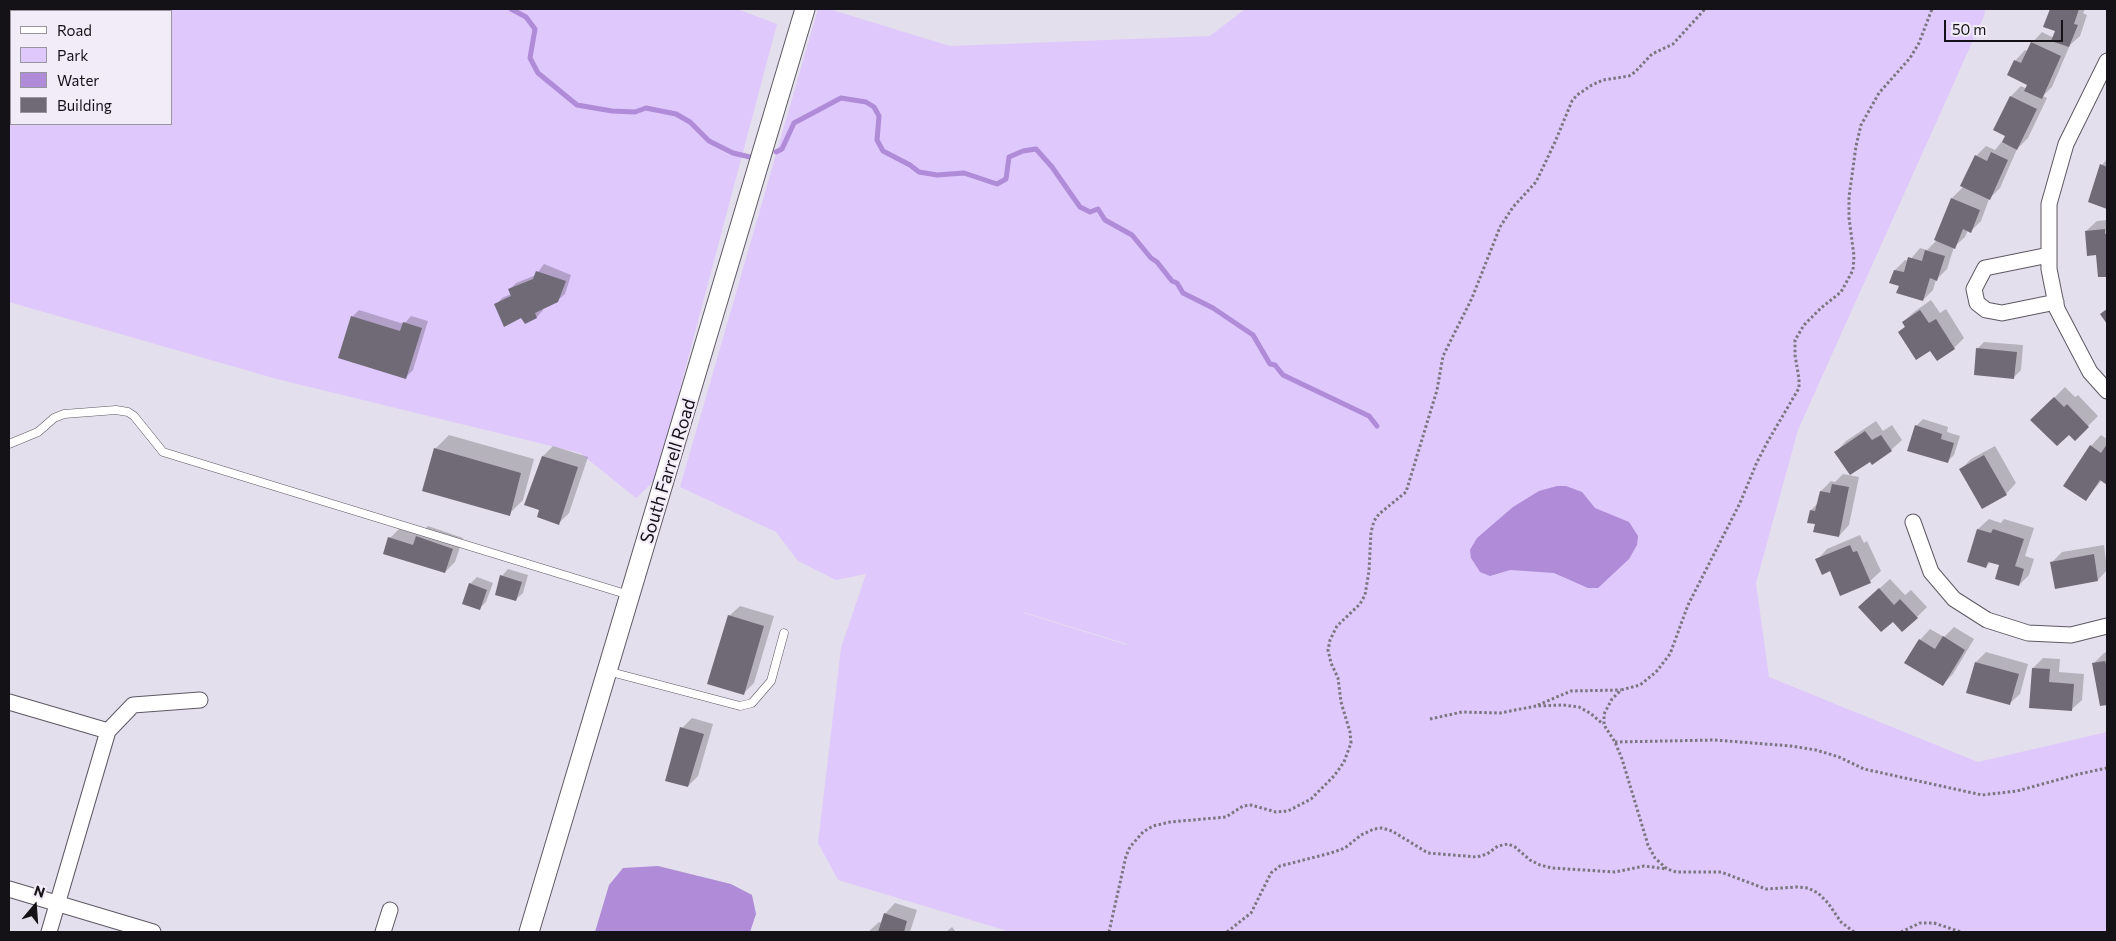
<!DOCTYPE html>
<html>
<head>
<meta charset="utf-8">
<style>
	body { margin:0 }
	#map { position:relative; width:2116px; height:941px; overflow:hidden; background:#e4dfec; font-family:Commissioner,sans-serif }
	canvas { display:block }
	.frame { position:absolute; inset:0; border:10px solid #141217; pointer-events:none }
	.legend { position:absolute; left:10px; top:10px; width:162px; height:115px; box-sizing:border-box; background:#f2ecf9; border:1px solid #99959f; margin:0; padding:6px 9px; list-style:none; font-size:15px; color:#141217 }
	.legend li { display:flex; align-items:center; gap:10px; height:25px }
	.legend b { width:25px; border:1px solid #99959f }
	.north { position:absolute; left:10px; top:881px; width:50px; height:50px; -webkit-text-stroke:4px #f2ecf9; paint-order:stroke; rotate:18deg; font-size:14px; font-weight:700; line-height:20px; text-align:center; color:#141217 }
	.north::after { content:''; display:block; margin:auto; width:18px; height:22px; background:#141217; clip-path:polygon(50% 0,100% 100%,50% 72%,0 100%) }
	.scale { position:absolute; left:1944px; top:20px; width:119px; height:22px; box-sizing:border-box; border:2px solid #141217; border-top:0; padding-left:6px; font-size:15px; line-height:18px; white-space:nowrap; color:#141217; -webkit-text-stroke:4px #f2ecf9; paint-order:stroke }
</style>
</head>
<body>
<div id="map">
<canvas width="2116" height="941"></canvas>
<div class="frame"></div>
<ul class="legend">
<li><b style="height:6px;background:#fff"></b>Road</li>
<li><b style="height:14px;background:#dfc8fc"></b>Park</li>
<li><b style="height:14px;background:#af8bd8"></b>Water</li>
<li><b style="height:14px;background:#6f6a75"></b>Building</li>
</ul>
<div class="north">N</div>
<div class="scale">50 m</div>
</div>
<script>
const ctx = document.querySelector('canvas').getContext('2d');
ctx.lineJoin = 'round';
function fillPath(path, color) { ctx.fillStyle = color; ctx.fill(path, 'evenodd'); }
const shape = rows => new Path2D(rows.map(r => 'M' + r).join(''));
function strokePath(path, color, width, dash) { ctx.strokeStyle = color; ctx.lineWidth = width; ctx.lineCap = dash ? 'butt' : 'round'; ctx.setLineDash(dash || []); ctx.stroke(path); }
function write(font, color, halo, rows, align = 'center') {
  ctx.font = font + ' Commissioner,sans-serif'; ctx.lineWidth = 4.5; ctx.setLineDash([]); ctx.textBaseline = 'middle'; ctx.strokeStyle = halo; ctx.fillStyle = color; for (const [text, x, y, turn = 0] of rows) {
    ctx.save(); ctx.translate(x, y); ctx.rotate((+turn || 0) * Math.PI / 180); ctx.textAlign = isNaN(turn) ? turn : align; if (halo) ctx.strokeText(text, 0, 0); ctx.fillText(text, 0, 0); ctx.restore();
  }
}
fillPath(shape([
	[9,9,737,9,777,24,656,479,636,498,580,453,277,379,9,302],
	[11,11,171,11,171,124,11,124],
	[818,9,829,9,950,46,1210,36,1245,9,1985,9,1984,16,1798,430,1756,583,1769,677,1978,762,2107,732,2107,932,1011,932,838,880,818,843,841,648,866,574,836,580,798,561,776,532,680,487],
	[1023,612,1127,644,1127,645,1024,613]
]), '#dfc8fc');
fillPath(shape([
	[1557,486,1566,486,1582,492,1595,508,1629,522,1638,536,1637,545,1629,559,1598,588,1588,588,1554,573,1510,570,1490,576,1480,572,1471,558,1470,550,1477,538,1513,507,1539,491],
	[658,866,731,884,752,895,756,914,750,932,595,932,609,885,623,868]
]), '#af8bd8');
fillPath(shape([
	[2051,9,2085,9,2083,13,2087,15,2080,36,2070,45,2052,87,2043,96,2047,98,2028,138,2017,149,2000,188,1989,199,1981,221,1971,231,1968,230,1965,237,1954,247,1947,269,1936,280,1933,290,1923,300,1900,285,1895,270,1905,260,1909,261,1920,248,1927,250,1937,240,1952,198,1964,186,1976,156,1986,146,1995,150,2007,135,1995,129,2011,96,2021,86,2027,89,2029,84,2015,61,2025,50,2028,51,2032,43,2042,32,2054,38,2056,30,2045,26],
	[2107,159,2107,208,2089,201,2102,165],
	[2107,220,2107,275,2099,276,2098,254,2086,231,2097,221],
	[544,264,571,275,565,294,557,301,542,308,543,310,537,317,522,317,496,305,502,298,511,294,509,290,516,283,536,275],
	[1931,300,1940,313,1946,309,1964,338,1954,348,1931,349,1899,332,1906,326,1903,322,1914,312],
	[359,310,404,324,411,316,428,321,413,370,406,377,352,317],
	[1984,342,2023,345,2021,370,2014,377,1977,349],
	[2065,387,2075,397,2078,395,2098,416,2075,439,2069,433,2032,420],
	[1923,419,1948,427,1947,432,1960,436,1954,455,1947,462,1916,426],
	[1876,421,1883,431,1892,425,1902,440,1891,450,1872,463,1870,460,1836,452,1846,441],
	[449,435,534,459,523,500,509,514,435,449],
	[2101,435,2107,439,2107,482,2102,480,2086,499,2091,446],
	[553,446,588,457,569,513,559,523,543,456],
	[1995,446,2016,483,2006,494,1961,469,1971,459],
	[1843,474,1859,477,1849,525,1839,536,1816,523,1811,510,1818,503,1821,491,1831,481,1835,482],
	[1989,519,2001,523,2004,519,2034,528,2025,556,2034,559,2029,575,2019,585,2001,564,1991,561,1986,567,1978,529],
	[428,526,463,538,455,562,445,572,390,538,400,528,420,534],
	[1860,535,1864,543,1867,541,1881,571,1870,581,1830,570,1817,560,1827,549],
	[2104,545,2107,570,2098,580,2052,562,2062,552],
	[508,569,528,575,523,593,516,599,502,576],
	[477,577,493,583,486,602,479,609,470,584],
	[1890,579,1905,595,1911,590,1927,607,1917,617,1870,597],
	[740,606,774,616,754,683,743,694,729,616],
	[1954,627,1974,639,1953,674,1943,684,1920,640,1930,629,1944,637],
	[1986,652,2028,664,2020,694,2009,704,1967,692,1976,662],
	[2107,652,2107,704,2101,705,2094,663,2104,653],
	[2043,658,2060,659,2059,672,2084,674,2082,700,2071,710,2033,668],
	[692,718,713,724,698,776,688,786,682,728],
	[895,903,917,910,910,932,868,932,879,922,882,923,885,914],
	[952,927,956,932,946,932]
]), '#0003');
strokePath(shape([
	[511,9,526,17,535,29,530,58,538,73,577,105,612,111,635,112,646,108,676,114,690,122,709,141,733,153,754,158],
	[776,152,782,149,794,123,841,98,866,102,874,107,879,116,877,140,883,151,910,165,919,172,937,175,964,173,997,184,1006,179,1009,157,1023,151,1036,149,1052,167,1080,207,1090,212,1098,209,1105,220,1132,235,1151,258,1157,262,1172,281,1177,283,1183,293,1213,308,1253,335,1270,364,1275,365,1283,375,1369,416,1377,426]
]), '#af8bd8', 5);
fillPath(shape([
	[2050,9,2079,9,2074,24,2078,25,2069,47,2051,41,2055,31,2043,27],
	[2031,42,2061,56,2042,99,2024,91,2027,85,2007,75,2014,60,2021,63],
	[2010,96,2037,109,2017,150,2002,142,2005,136,1993,130],
	[1991,152,2008,160,1990,200,1960,186,1975,155,1987,161],
	[2100,164,2107,167,2107,209,2088,202],
	[1951,198,1980,210,1971,233,1963,229,1955,249,1934,240],
	[2105,229,2105,234,2107,234,2107,277,2098,277,2096,255,2087,256,2085,231],
	[1925,250,1945,256,1937,281,1930,278,1923,301,1896,293,1899,286,1889,283,1894,270,1904,272,1908,257,1922,261],
	[536,271,566,281,558,302,535,313,537,318,525,324,521,318,504,327,494,304,511,296,508,289,533,279],
	[2107,309,2107,324,2100,314],
	[1920,310,1929,323,1936,319,1955,349,1937,361,1930,351,1916,360,1898,332,1905,327,1902,322],
	[351,316,400,331,403,322,422,328,406,379,338,358],
	[1976,348,2017,352,2014,379,1974,375],
	[2054,397,2064,407,2067,404,2089,427,2075,441,2069,435,2057,446,2030,420],
	[1915,425,1942,434,1941,439,1954,443,1948,463,1907,451],
	[1865,431,1872,440,1881,435,1892,451,1872,465,1870,462,1850,475,1834,452],
	[2107,444,2107,485,2100,480,2086,501,2063,486,2090,445,2101,453],
	[434,448,521,473,510,516,422,491],
	[1984,455,2007,495,1982,509,1959,469],
	[542,456,578,467,559,525,537,517,539,510,524,505],
	[1832,484,1849,487,1839,537,1813,532,1815,524,1807,523,1810,510,1815,511,1820,491,1830,493],
	[1977,529,1991,533,1993,529,2024,539,2015,566,2024,569,2019,586,1995,579,1999,565,1988,562,1986,568,1967,562],
	[416,536,453,549,445,573,383,554,388,537,413,545],
	[1850,545,1853,552,1857,551,1871,583,1840,596,1830,571,1822,575,1815,559],
	[2094,554,2098,581,2055,589,2050,562],
	[500,575,522,582,516,601,495,595],
	[469,583,487,590,480,610,462,604],
	[1879,588,1894,605,1900,599,1918,618,1902,632,1893,622,1881,632,1858,607],
	[728,615,764,626,744,695,707,684],
	[1943,636,1965,650,1943,686,1904,663,1919,639,1935,649],
	[2105,661,2107,667,2107,705,2100,706,2092,663],
	[1975,662,2019,674,2010,705,1966,693],
	[2032,668,2050,669,2049,682,2074,684,2072,711,2029,708],
	[680,727,704,734,688,787,665,781],
	[884,913,907,921,904,932,878,932]
]), '#6f6a75');
const service = shape([
	[9,444,38,432,54,418,64,414,116,410,128,412,134,416,163,452,629,595],
	[607,671,740,706,752,703,771,681,784,633]
]);
const minor = shape([
	[2107,61,2066,144,2049,204,2049,269,2057,309,2090,372,2107,391],
	[2049,255,1985,268,1974,289,1977,303,1986,310,2002,313,2056,302],
	[1913,522,1931,572,1954,599,1987,620,2028,633,2071,635,2107,626],
	[9,702,108,731],
	[9,889,153,932],
	[49,932,108,731,133,705,200,700],
	[383,932,390,910]
]);
const tertiary = shape([
	[529,932,805,9]
]);
strokePath(service, '#5d5863', 9);
strokePath(minor, '#5d5863', 17);
strokePath(tertiary, '#5d5863', 21);
strokePath(shape([
	[1538,705,1571,691,1621,690],
	[1430,719,1462,712,1500,713,1536,706,1563,705,1579,707,1590,713,1603,724],
	[1615,742,1715,740,1791,746,1816,750,1839,757,1864,769,1982,795,2017,791,2079,774,2107,768],
	[1109,932,1126,856,1130,847,1143,832,1153,826,1170,822,1226,817,1243,806,1251,805,1276,812,1288,811,1311,799,1334,776,1344,762,1351,743,1350,732,1341,702,1338,678,1331,663,1328,650,1330,640,1337,626,1360,604,1365,595,1369,571,1371,532,1374,521,1379,514,1406,492,1437,390,1443,356,1472,298,1500,227,1513,207,1536,182,1555,142,1572,101,1577,95,1592,85,1603,80,1629,76,1635,72,1652,54,1673,44,1705,9],
	[1227,932,1251,913,1271,873,1280,866,1331,853,1345,848,1361,835,1374,829,1382,828,1392,831,1428,853,1477,857,1487,854,1498,846,1508,844,1515,847,1530,860,1540,865,1552,868,1615,872,1644,866,1667,869],
	[1854,932,1841,922,1828,903,1818,893,1808,888,1797,887,1766,889,1721,872,1676,872,1667,869,1655,858,1648,845,1622,759,1615,742,1604,725,1604,714,1612,699,1621,690,1640,685,1656,672,1670,654,1688,605,1740,503,1757,462,1768,441,1799,388,1799,379,1795,355,1795,340,1804,325,1821,308,1841,292,1853,270,1854,256,1849,218,1849,197,1856,146,1861,125,1879,93,1910,58,1919,43,1932,9],
	[1901,932,1920,923,1934,923,1961,932]
]), '#7a767f', 3, [2.5, 2.5]);
strokePath(service, '#fff', 8);
strokePath(minor, '#fff', 15);
strokePath(tertiary, '#fff', 19);
write('18px', '#141217', '#f2ecf9', [
	["South Farrell Road",668,471,-73]
]);
</script>
</body>
</html>
